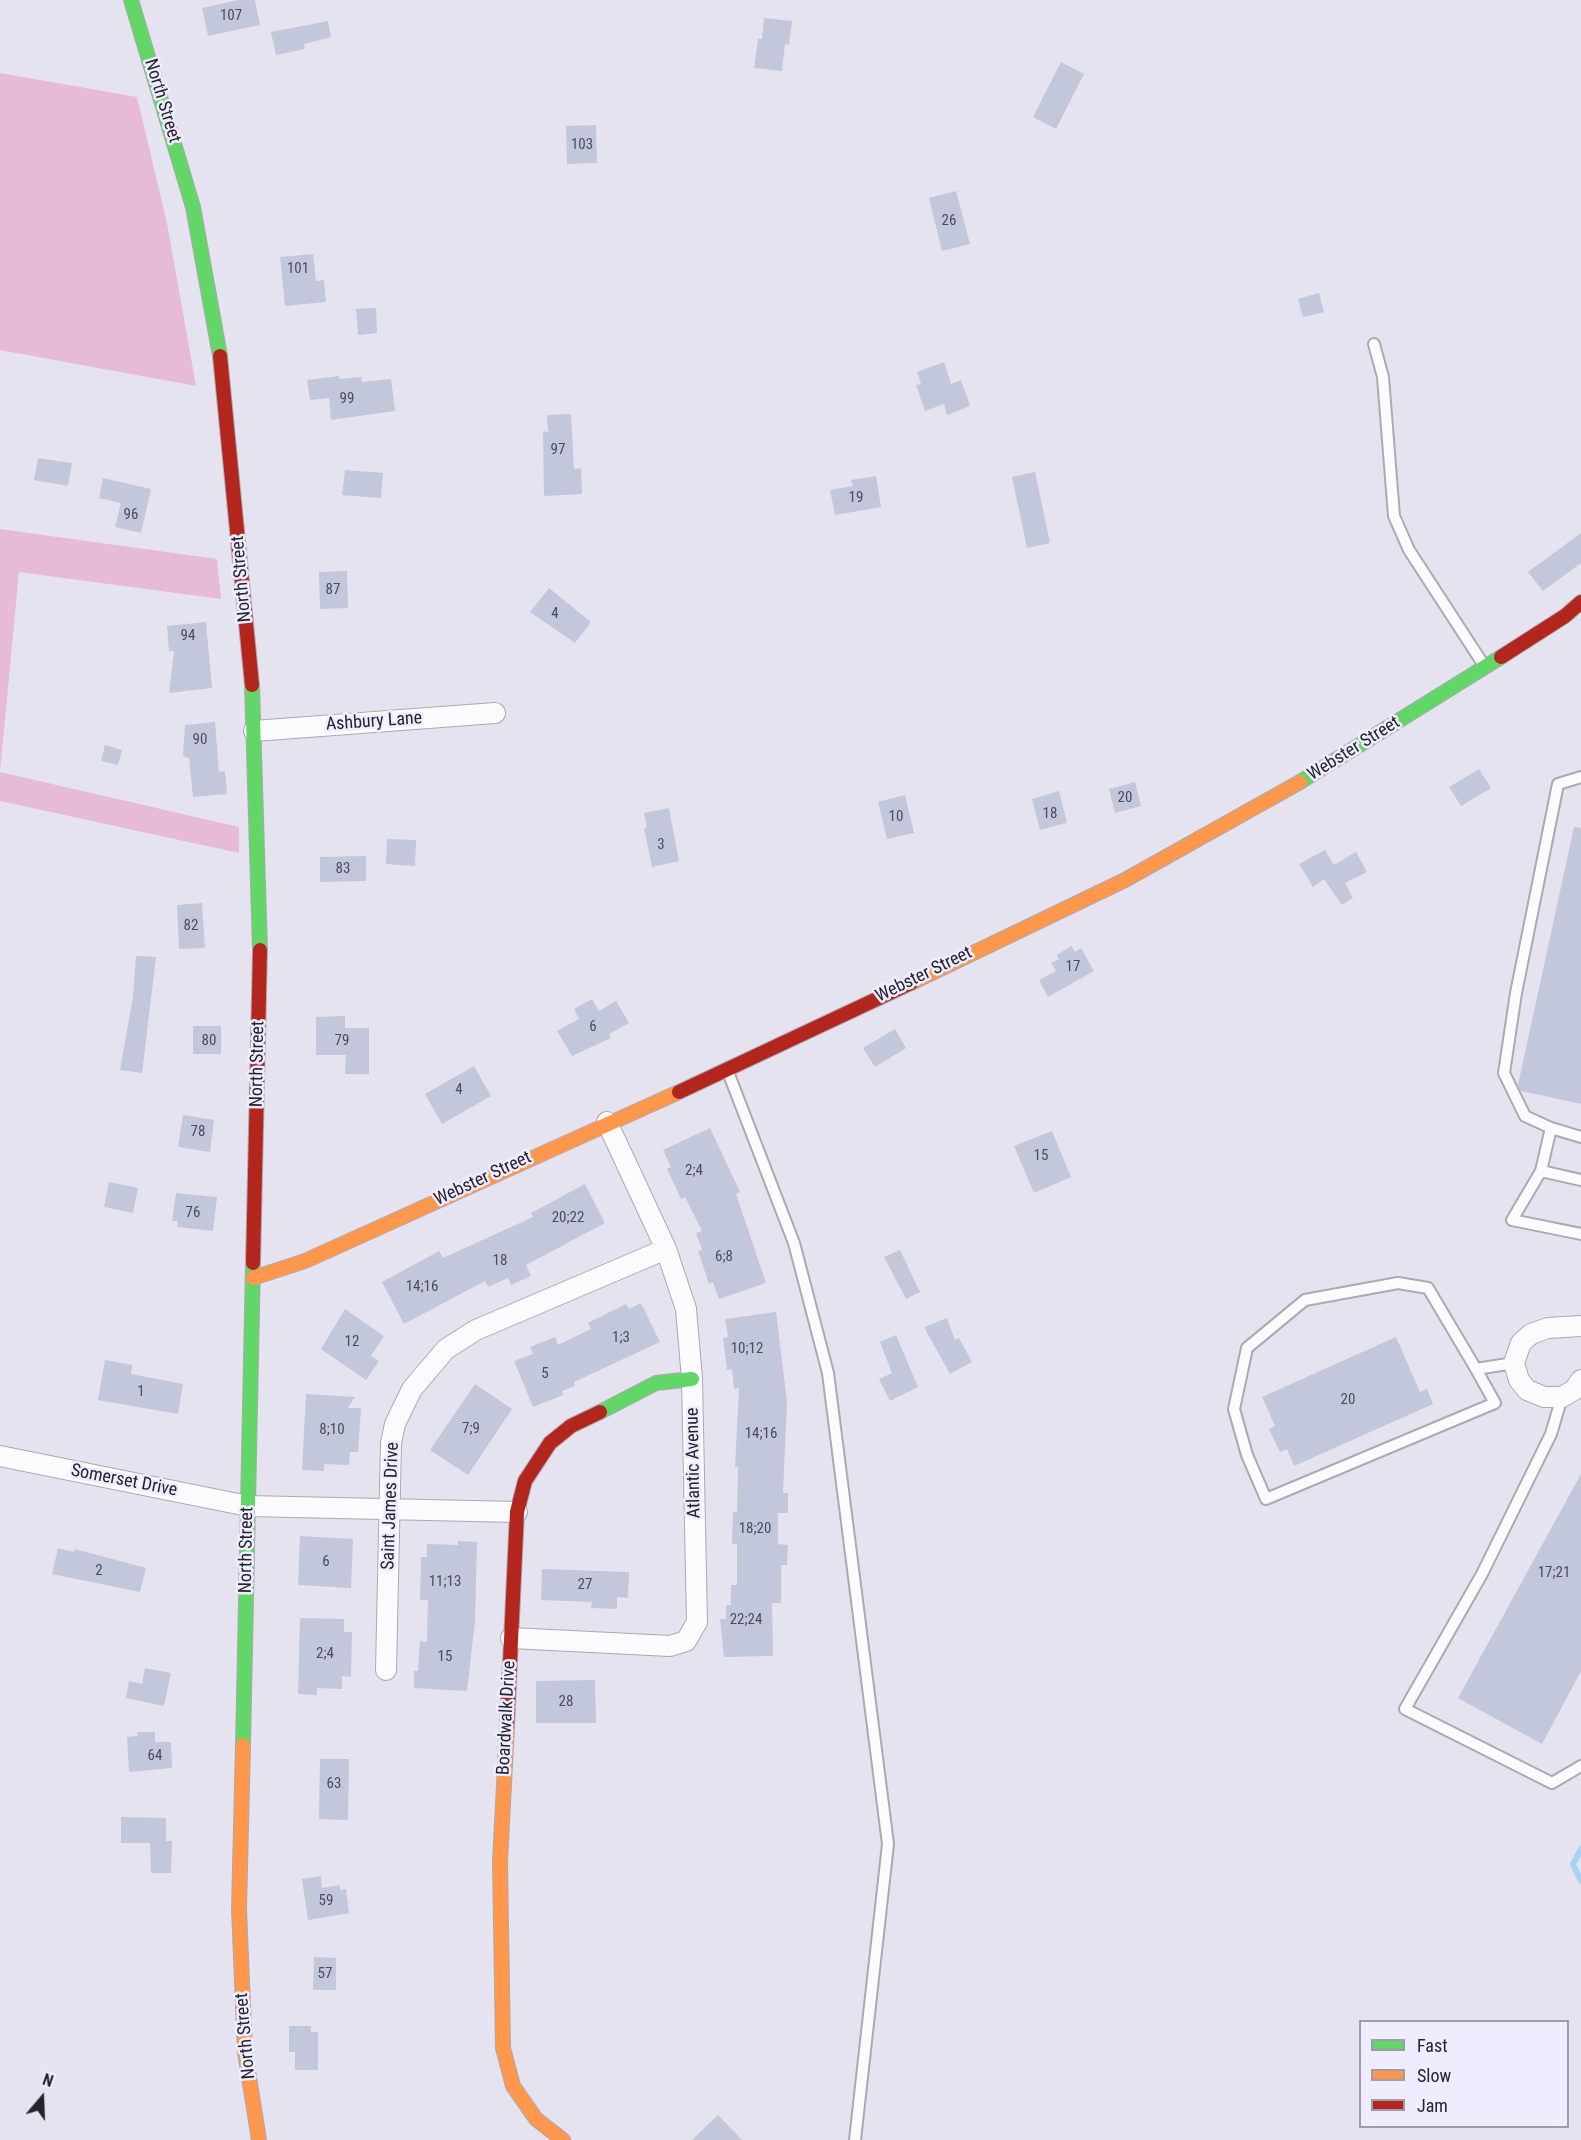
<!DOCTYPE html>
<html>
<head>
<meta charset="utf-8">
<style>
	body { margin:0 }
	#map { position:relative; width:1581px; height:2140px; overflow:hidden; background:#e6e3f0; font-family:"Roboto Condensed",sans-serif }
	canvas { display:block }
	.legend { position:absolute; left:1359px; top:2020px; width:210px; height:108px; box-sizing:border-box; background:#efecff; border:2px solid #9e9cab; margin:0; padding:8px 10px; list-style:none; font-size:18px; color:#25232c }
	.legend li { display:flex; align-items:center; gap:12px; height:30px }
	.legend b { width:30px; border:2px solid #9e9cab }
	.north { position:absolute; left:12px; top:2068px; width:60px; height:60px; -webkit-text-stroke:4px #efecff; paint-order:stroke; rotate:19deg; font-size:16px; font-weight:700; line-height:24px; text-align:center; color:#25232c }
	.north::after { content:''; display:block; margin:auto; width:21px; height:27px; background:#25232c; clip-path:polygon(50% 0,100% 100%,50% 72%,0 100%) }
</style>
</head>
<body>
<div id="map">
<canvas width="1581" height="2140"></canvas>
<ul class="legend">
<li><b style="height:8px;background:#63d668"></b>Fast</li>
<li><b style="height:8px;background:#ff974d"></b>Slow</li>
<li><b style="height:8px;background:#b3261e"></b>Jam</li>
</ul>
<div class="north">N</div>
</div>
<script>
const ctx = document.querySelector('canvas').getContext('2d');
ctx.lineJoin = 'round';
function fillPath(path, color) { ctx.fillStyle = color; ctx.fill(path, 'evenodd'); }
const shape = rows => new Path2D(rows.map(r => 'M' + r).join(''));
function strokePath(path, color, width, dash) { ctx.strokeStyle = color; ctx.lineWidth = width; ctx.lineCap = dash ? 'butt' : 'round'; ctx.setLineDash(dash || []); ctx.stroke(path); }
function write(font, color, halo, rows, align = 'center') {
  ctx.font = font + ' "Roboto Condensed",sans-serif'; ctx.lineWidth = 5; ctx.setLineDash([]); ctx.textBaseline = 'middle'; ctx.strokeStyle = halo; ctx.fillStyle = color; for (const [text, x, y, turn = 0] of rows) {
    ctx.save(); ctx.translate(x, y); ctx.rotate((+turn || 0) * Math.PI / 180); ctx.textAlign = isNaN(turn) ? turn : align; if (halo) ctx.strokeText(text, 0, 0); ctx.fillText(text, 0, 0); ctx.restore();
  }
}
fillPath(shape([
	[0,73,137,97,167,223,196,386,0,350],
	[0,529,217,559,221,599,19,572,0,772,239,827,239,853,0,801]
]), '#e7bbd6');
strokePath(shape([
	[1581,1849,1573,1864,1581,1881]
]), '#a3d4f7', 6);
fillPath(shape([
	[239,0,255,0,260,25,208,36,202,8],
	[764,18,792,21,789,45,785,44,782,71,754,68,758,39,762,39],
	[328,21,331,37,304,44,305,49,276,55,271,32],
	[1061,62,1084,74,1056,129,1033,117],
	[596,125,597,163,567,164,566,126],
	[956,191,970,244,942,251,929,198],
	[313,254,316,281,324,280,326,302,285,306,280,257],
	[1319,293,1324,312,1303,317,1298,299],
	[376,308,377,333,358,335,356,309],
	[944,362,951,384,961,380,970,406,947,415,944,404,925,411,916,385,921,384,917,372],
	[339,376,339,379,361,377,362,382,391,379,395,411,331,420,329,398,310,400,307,380],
	[571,414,574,469,581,468,582,494,544,496,543,431,548,432,547,415],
	[38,458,72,463,68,486,34,480],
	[345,470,383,473,381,498,342,495],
	[1035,472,1050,543,1027,548,1012,477],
	[876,476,881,507,835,515,830,490,853,486,851,480],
	[103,478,151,489,141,533,115,527,121,503,99,498],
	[1581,533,1581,563,1543,591,1528,572],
	[347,571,348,608,320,609,319,572],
	[549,588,591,622,575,643,530,612],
	[206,622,212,688,169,693,174,651,169,651,167,626],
	[215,722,219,772,225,771,227,794,193,797,189,758,183,756,185,725],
	[105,745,122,750,118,765,101,761],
	[1479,769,1491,788,1461,806,1449,787],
	[1135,782,1141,806,1115,813,1109,789],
	[1059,791,1067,823,1040,830,1032,799],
	[905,795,914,833,887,839,878,802],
	[669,808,679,861,652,867,644,828,647,827,644,813],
	[1574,827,1581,828,1581,1104,1521,1091,1518,1085],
	[387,839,416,840,415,866,386,864],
	[1325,850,1334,865,1356,852,1367,872,1345,883,1353,898,1342,905,1324,879,1313,887,1299,864],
	[366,856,366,881,320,882,320,857],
	[202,903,205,948,179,949,177,905],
	[1071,946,1075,952,1081,948,1094,971,1048,997,1039,980,1056,971,1051,963,1059,959,1057,955],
	[136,956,156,957,142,1073,120,1070,133,997],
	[592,999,599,1011,616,1001,629,1023,609,1034,611,1038,572,1056,557,1031,579,1019,574,1009],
	[345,1016,345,1028,369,1028,369,1074,345,1074,346,1055,316,1055,316,1017],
	[193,1026,221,1026,221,1054,193,1054],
	[895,1029,906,1048,875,1067,863,1048],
	[474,1066,491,1096,442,1124,425,1094],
	[183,1115,214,1120,210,1152,178,1147],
	[710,1128,740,1192,736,1194,766,1283,719,1299,713,1282,709,1284,698,1251,702,1250,696,1233,702,1231,685,1197,681,1199,667,1169,671,1167,663,1150],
	[1052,1131,1071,1177,1034,1193,1014,1146],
	[109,1182,138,1188,133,1213,104,1207],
	[585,1184,605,1223,526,1265,531,1276,511,1285,508,1278,488,1287,485,1281,404,1324,382,1282,439,1251,443,1258,533,1217,531,1213],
	[176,1193,217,1197,213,1231,177,1227,178,1221,172,1221],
	[900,1250,920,1292,906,1299,884,1257],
	[641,1303,660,1342,574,1382,575,1386,562,1391,563,1395,533,1407,514,1361,533,1354,530,1347,555,1337,558,1345,591,1329,588,1323,626,1304,629,1309],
	[345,1309,384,1336,371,1356,379,1361,366,1380,321,1349],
	[776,1312,787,1401,783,1493,788,1493,788,1513,778,1513,778,1544,788,1545,787,1565,781,1565,781,1603,772,1603,773,1656,724,1657,720,1619,726,1619,726,1605,731,1605,731,1585,737,1585,737,1544,732,1544,733,1512,737,1512,738,1467,735,1467,739,1388,734,1389,732,1369,727,1370,723,1338,728,1337,725,1319],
	[947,1318,955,1340,959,1338,972,1362,950,1374,924,1327],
	[896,1335,918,1387,890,1401,879,1379,892,1373,880,1342],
	[1396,1337,1420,1392,1427,1389,1433,1404,1294,1466,1287,1449,1280,1452,1269,1429,1275,1426,1262,1397],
	[105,1360,132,1365,131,1374,183,1384,178,1414,98,1400],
	[475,1384,512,1409,468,1475,430,1450],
	[306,1394,355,1397,348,1408,361,1408,358,1452,350,1452,349,1465,324,1464,324,1471,302,1470],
	[1581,1474,1581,1671,1542,1744,1458,1698],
	[300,1536,353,1539,351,1588,298,1585],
	[458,1541,477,1542,475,1621,467,1691,414,1688,414,1671,418,1671,420,1641,427,1642,428,1600,420,1600,421,1557,427,1557,427,1544,458,1545],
	[58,1548,74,1552,75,1549,146,1568,140,1592,52,1574],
	[542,1569,629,1572,628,1598,617,1597,617,1609,591,1608,592,1602,541,1600],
	[300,1618,344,1619,344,1632,352,1632,351,1677,342,1676,342,1689,317,1688,317,1695,298,1694],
	[145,1668,171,1673,164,1706,126,1698,129,1681,142,1684],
	[595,1680,596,1723,536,1723,536,1681],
	[137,1732,155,1732,155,1742,171,1742,172,1768,129,1772,127,1737,138,1736],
	[320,1759,349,1759,348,1820,319,1819],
	[121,1817,166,1818,166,1841,172,1841,171,1873,151,1873,150,1843,121,1843],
	[321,1876,322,1888,340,1885,340,1890,346,1889,349,1913,308,1920,302,1879],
	[314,1957,336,1958,336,1990,313,1990],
	[289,2026,311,2026,311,2032,318,2032,318,2070,295,2070,295,2052,289,2052],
	[718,2115,742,2140,692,2140]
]), '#c2c7dc');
const lane = shape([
	[1374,344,1383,377,1394,516,1409,550,1485,667],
	[728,1072,794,1243,828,1373,888,1844,855,2140],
	[1551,1128,1525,1116,1504,1073,1516,993,1558,784,1581,777],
	[1581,1137,1551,1128,1541,1171,1581,1180],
	[1541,1171,1512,1220,1581,1234],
	[1476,1369,1495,1403,1266,1499,1247,1455,1234,1409,1247,1348,1305,1300,1398,1283,1428,1288,1476,1369,1514,1363],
	[1562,1397,1551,1434,1482,1574,1405,1709,1552,1783,1581,1766]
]);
const street = shape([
	[254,731,495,713],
	[1581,1326,1548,1328,1531,1334,1521,1343,1514,1363,1519,1380,1527,1390,1544,1397,1562,1397,1574,1390,1581,1380],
	[0,1456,248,1506,517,1512],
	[511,1638,670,1646,686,1641,697,1622,692,1379,686,1309,666,1249,607,1122],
	[386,1670,391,1443,395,1424,412,1389,446,1349,476,1330,666,1249]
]);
const fast = shape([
	[131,0,193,207,220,356],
	[252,685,260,950],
	[1300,782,1501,657],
	[600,1412,656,1383,692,1379],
	[243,1745,253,1263]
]);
const slow = shape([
	[911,983,1125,880,1300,782],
	[253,1278,305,1261,679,1092],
	[507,1726,500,1862,503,2048,513,2086,536,2119,563,2140],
	[243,1745,239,1909,245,2052,259,2140]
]);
const jam = shape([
	[220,356,252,685],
	[1501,657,1565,616,1581,602],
	[679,1092,911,983],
	[253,1263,260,950],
	[507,1726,517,1512,525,1481,550,1443,571,1426,600,1412]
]);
strokePath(lane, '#aba9b3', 14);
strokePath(street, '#aba9b3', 22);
strokePath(fast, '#aba9b3', 16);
strokePath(slow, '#aba9b3', 16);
strokePath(jam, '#aba9b3', 16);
strokePath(lane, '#fbfbfd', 10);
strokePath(street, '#fbfbfd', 20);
strokePath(fast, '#63d668', 14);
strokePath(slow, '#ff974d', 14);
strokePath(jam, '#b3261e', 14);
write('15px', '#4c4c58', null, [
	["107",231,16],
	["103",582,145],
	["26",949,221],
	["101",298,269],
	["99",347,399],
	["97",558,450],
	["19",856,498],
	["96",131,515],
	["87",333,590],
	["4",555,614],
	["94",188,636],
	["90",200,740],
	["20",1125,798],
	["18",1050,814],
	["10",896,817],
	["3",661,845],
	["83",343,869],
	["82",191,926],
	["17",1073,967],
	["6",593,1027],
	["80",209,1041],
	["79",342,1041],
	["4",459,1090],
	["78",198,1132],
	["15",1041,1156],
	["2;4",694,1171],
	["76",193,1213],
	["20;22",568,1218],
	["6;8",724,1257],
	["18",500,1261],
	["14;16",422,1287],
	["1;3",621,1338],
	["12",352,1342],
	["10;12",747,1349],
	["5",545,1374],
	["1",141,1392],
	["20",1348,1400],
	["7;9",471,1429],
	["8;10",332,1430],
	["14;16",761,1434],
	["18;20",755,1529],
	["6",326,1562],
	["2",99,1571],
	["17;21",1554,1573],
	["11;13",445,1582],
	["27",585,1585],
	["22;24",746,1620],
	["2;4",325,1654],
	["15",445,1657],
	["28",566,1702],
	["64",155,1756],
	["63",334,1784],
	["59",326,1901],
	["57",325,1974]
]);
write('18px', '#25232c', '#efecff', [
	["North Street",162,101,73],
	["North Street",242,579,-95],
	["Ashbury Lane",374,722,-4],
	["Webster Street",1354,749,-32],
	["Webster Street",924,975,-26],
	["North Street",258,1064,-89],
	["Webster Street",483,1179,-25],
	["Atlantic Avenue",694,1463,-91],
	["Somerset Drive",124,1481,11],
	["Saint James Drive",391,1506,-88],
	["North Street",247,1550,-89],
	["Boardwalk Drive",507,1718,-87],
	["North Street",246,2036,-95]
]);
</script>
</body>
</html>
